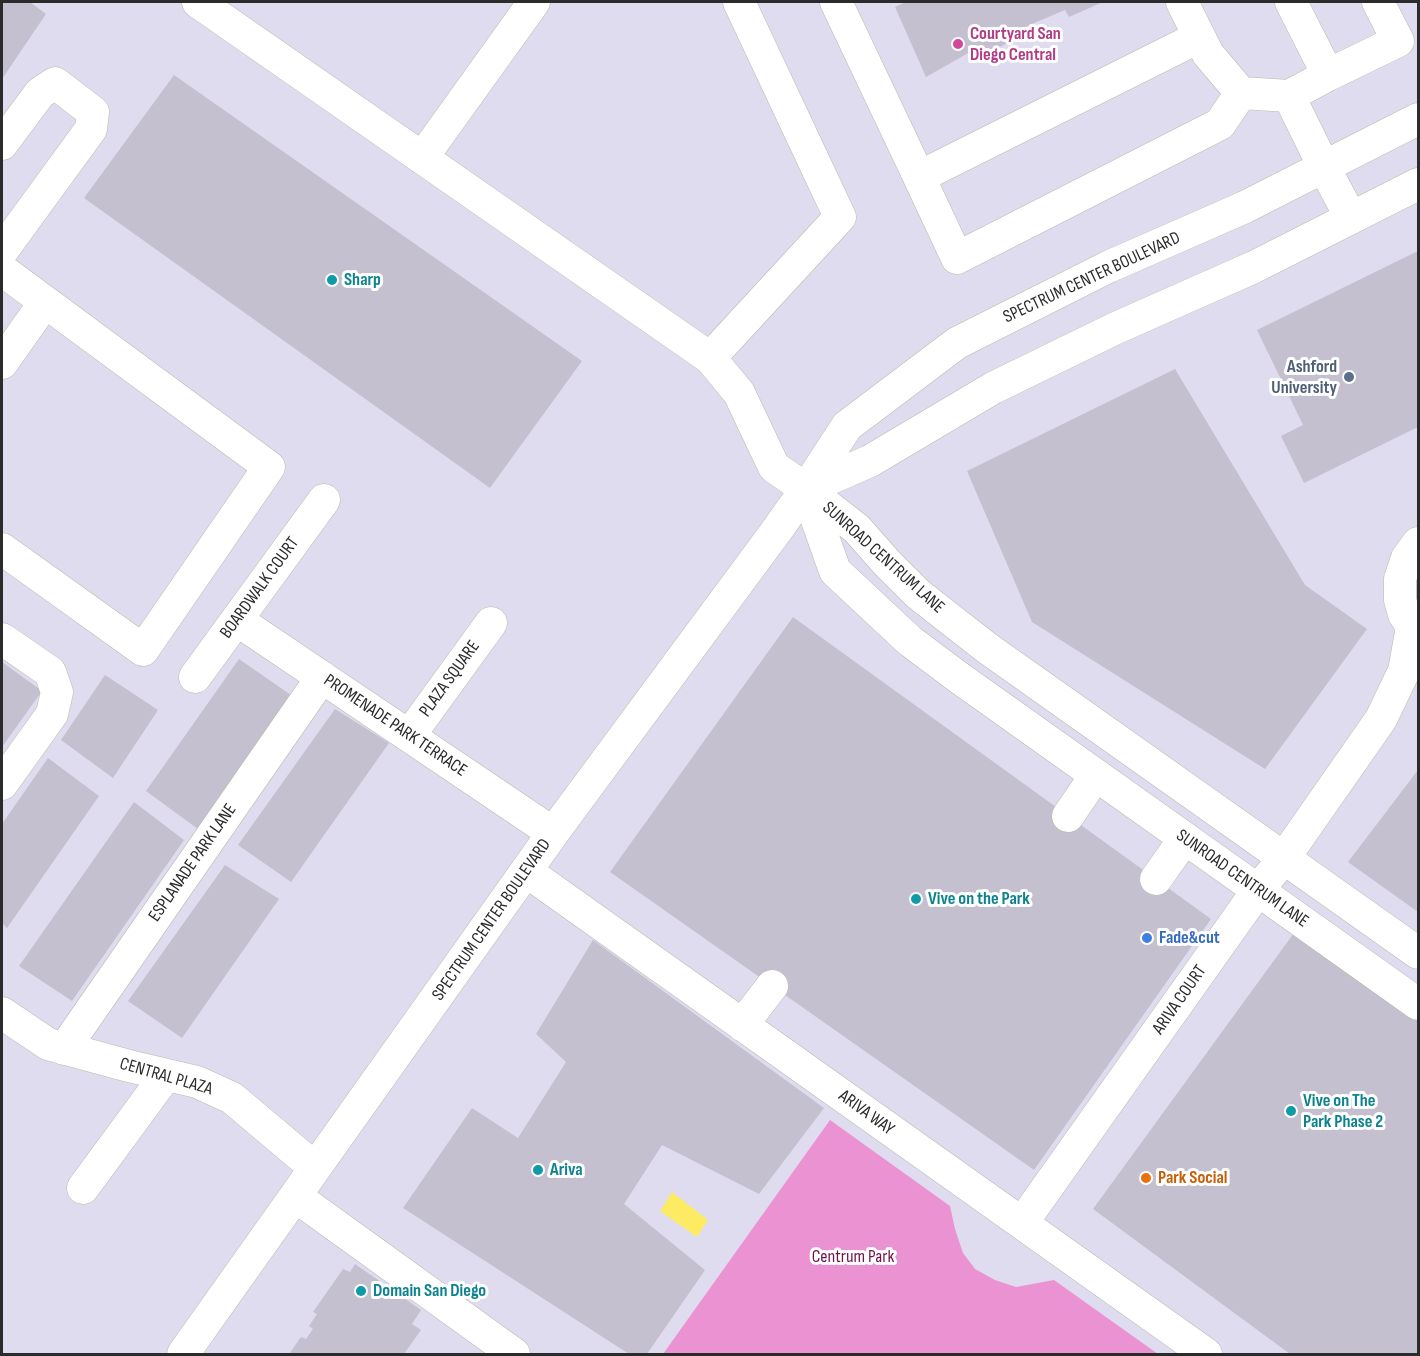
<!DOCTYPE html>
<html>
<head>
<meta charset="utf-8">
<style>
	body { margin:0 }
	#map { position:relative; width:1420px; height:1356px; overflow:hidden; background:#dfdcef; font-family:"Sofia Sans Condensed",sans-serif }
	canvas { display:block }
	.frame { position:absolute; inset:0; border:3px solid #2b2b2b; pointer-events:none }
</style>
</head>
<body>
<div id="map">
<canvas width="1420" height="1356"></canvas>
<div class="frame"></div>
</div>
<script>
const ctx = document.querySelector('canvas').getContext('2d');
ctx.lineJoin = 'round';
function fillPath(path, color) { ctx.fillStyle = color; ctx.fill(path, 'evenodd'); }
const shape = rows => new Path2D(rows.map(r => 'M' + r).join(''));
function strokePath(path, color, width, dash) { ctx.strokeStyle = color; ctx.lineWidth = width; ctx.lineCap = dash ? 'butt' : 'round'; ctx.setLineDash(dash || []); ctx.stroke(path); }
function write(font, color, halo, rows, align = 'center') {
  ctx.font = font + ' "Sofia Sans Condensed",sans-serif'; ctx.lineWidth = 6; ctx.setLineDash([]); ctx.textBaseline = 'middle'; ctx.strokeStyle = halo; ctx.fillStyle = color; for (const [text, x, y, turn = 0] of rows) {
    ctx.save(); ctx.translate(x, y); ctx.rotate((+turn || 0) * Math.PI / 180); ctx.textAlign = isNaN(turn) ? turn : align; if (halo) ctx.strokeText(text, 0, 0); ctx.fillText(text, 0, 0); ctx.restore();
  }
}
fillPath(shape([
	[830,1120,950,1206,955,1229,963,1253,975,1269,995,1280,1016,1287,1054,1280,1158,1354,663,1354]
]), '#eb92d2');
fillPath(shape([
	[672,1192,708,1220,697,1237,660,1211]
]), '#fceb63');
fillPath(shape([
	[2,2,30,2,46,14,2,79],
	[906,2,1103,2,1069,17,1065,10,1020,29,1021,37,974,59,970,52,926,77,895,7],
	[174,75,582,361,490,488,84,198],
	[1418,251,1418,427,1304,483,1281,436,1303,425,1257,330],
	[1175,369,1305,585,1367,629,1265,769,1032,622,967,471],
	[793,617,1211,919,1034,1170,610,872],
	[239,659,291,695,198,829,146,791],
	[2,662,42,691,2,747],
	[105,675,158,710,113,778,61,740],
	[335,709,389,743,291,882,238,845],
	[48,758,99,796,7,928,2,923,2,824],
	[1418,770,1418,912,1348,862],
	[134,802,184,840,72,1001,19,966],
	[225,865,279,899,182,1038,128,1001],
	[1299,926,1418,1013,1418,1354,1290,1354,1093,1209],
	[593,940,824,1108,759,1194,662,1145,624,1204,705,1270,647,1354,629,1354,403,1208,472,1108,518,1138,566,1062,536,1034],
	[355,1264,421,1310,412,1324,421,1330,404,1354,289,1354,301,1337,306,1339,313,1329,309,1326,317,1314,313,1312,343,1269,350,1272]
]), '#c4c0d0');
const minor = shape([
	[198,2,710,358,739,393,774,467,806,489,857,529,887,563,918,594,987,648,1418,953],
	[836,2,919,177,1199,37],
	[1182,2,1208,54,1241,93,1289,96,1324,167,1351,218],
	[1328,75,1398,41,1378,2],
	[1289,96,1328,75,1291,2],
	[2,144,40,93,55,83,93,112,91,129,2,251],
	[422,158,534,2],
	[919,177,957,258,1220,124,1241,93],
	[2,270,269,467,143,650,2,549],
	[710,358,840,217,739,2],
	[2,363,45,302],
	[806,489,835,571,910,641,958,677,1418,1004],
	[806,489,870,461,993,388,1116,328,1254,267,1418,184],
	[1418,543,1407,558,1400,579,1400,600,1404,614,1412,627,1418,633],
	[237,620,553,833],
	[2,639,50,672,57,692,52,714,2,784],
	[195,677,324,500],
	[409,736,491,623],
	[1068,816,1096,775],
	[526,871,1206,1354],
	[1156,879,1185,838],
	[2,1013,48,1044,129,1066,197,1082,232,1098,315,1168],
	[742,1025,772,986],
	[64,1049,322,677],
	[83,1188,166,1075],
	[295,1196,514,1354],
	[1022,1223,1258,890,1284,858,1381,719,1404,671,1412,627],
	[183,1354,553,833,777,530,806,489,847,426,957,343,1108,267,1245,207,1418,119]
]);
strokePath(minor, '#b5bdac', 33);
strokePath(minor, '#fff', 32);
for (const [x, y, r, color] of [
	[958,44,6,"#d1479c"],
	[332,280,6,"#0f9aa8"],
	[1349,377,6,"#5c6f8a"],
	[916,899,6,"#0f9aa8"],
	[1147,938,6,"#3f7fe0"],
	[1291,1111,6,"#0f9aa8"],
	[538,1170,6,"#0f9aa8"],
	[1146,1178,6,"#e8710a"],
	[361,1291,6,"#0f9aa8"]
]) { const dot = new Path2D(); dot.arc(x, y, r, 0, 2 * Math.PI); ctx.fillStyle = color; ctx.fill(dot); strokePath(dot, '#fff', 2); }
write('bold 18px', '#b23c85', '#fff', [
	["Courtyard San",970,34],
	["Diego Central",970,55]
], 'left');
write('18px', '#2b2b2b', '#fff', [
	["SPECTRUM CENTER BOULEVARD",1092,278,-25],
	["SUNROAD CENTRUM LANE",883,558,42],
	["BOARDWALK COURT",260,588,-54],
	["PLAZA SQUARE",450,679,-54],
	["PROMENADE PARK TERRACE",395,726,34],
	["ESPLANADE PARK LANE",193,863,-55],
	["SUNROAD CENTRUM LANE",1242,879,35],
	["SPECTRUM CENTER BOULEVARD",492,920,-55],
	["ARIVA COURT",1180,1000,-55],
	["CENTRAL PLAZA",166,1077,16],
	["ARIVA WAY",866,1113,36]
]);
write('bold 18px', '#0d838f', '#fff', [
	["Sharp",344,280],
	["Vive on the Park",928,899],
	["Vive on The",1303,1101],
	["Park Phase 2",1303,1122],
	["Ariva",550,1170],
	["Domain San Diego",373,1291]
], 'left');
write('bold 18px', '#4e5e75', '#fff', [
	["Ashford",1337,367],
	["University",1337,388]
], 'right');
write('bold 18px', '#366cbe', '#fff', [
	["Fade&cut",1159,938]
], 'left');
write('bold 18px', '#c56008', '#fff', [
	["Park Social",1158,1178]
], 'left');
write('18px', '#711249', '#fff', [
	["Centrum Park",853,1257]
]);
</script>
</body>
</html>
